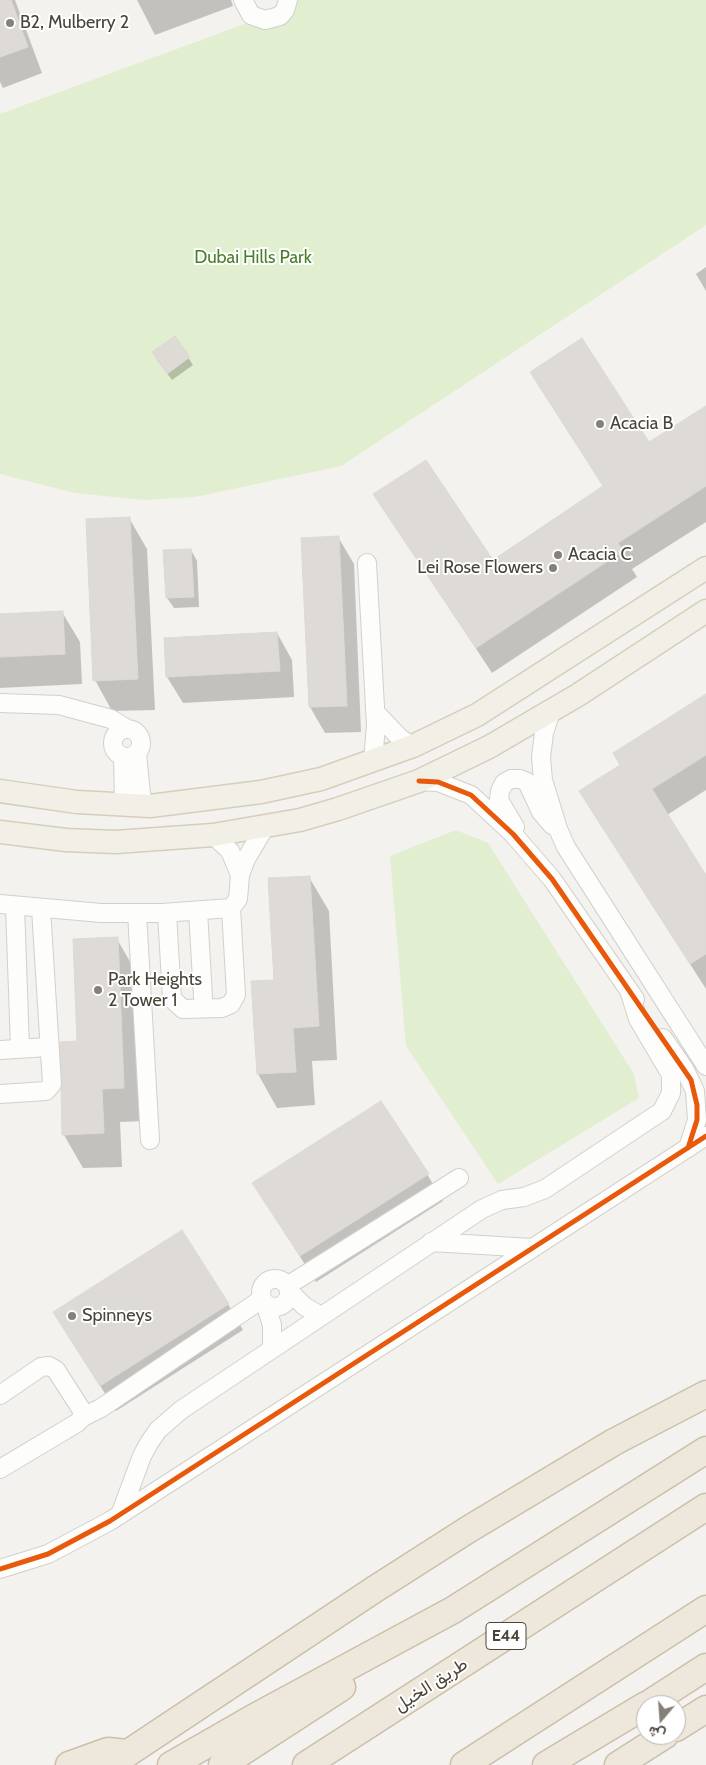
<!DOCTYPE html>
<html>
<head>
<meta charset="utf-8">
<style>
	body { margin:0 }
	#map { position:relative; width:706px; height:1765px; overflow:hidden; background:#f4f2ee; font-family:Cabin,Vazirmatn,sans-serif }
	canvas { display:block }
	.north { position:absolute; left:636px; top:1695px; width:50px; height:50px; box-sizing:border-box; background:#fff; border:1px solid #b7b4b0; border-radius:50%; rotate:198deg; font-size:14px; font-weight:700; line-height:20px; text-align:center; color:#4b4439 }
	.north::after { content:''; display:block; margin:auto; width:18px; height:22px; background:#868178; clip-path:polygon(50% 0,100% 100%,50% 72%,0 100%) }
</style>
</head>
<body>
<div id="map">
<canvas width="706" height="1765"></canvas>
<div class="north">ش</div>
</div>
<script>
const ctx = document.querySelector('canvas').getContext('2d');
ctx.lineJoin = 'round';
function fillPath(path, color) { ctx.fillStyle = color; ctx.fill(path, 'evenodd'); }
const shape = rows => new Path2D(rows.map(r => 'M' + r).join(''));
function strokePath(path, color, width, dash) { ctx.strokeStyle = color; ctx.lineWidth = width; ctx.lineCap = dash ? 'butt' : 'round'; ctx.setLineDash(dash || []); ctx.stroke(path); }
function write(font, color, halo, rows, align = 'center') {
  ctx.font = font + ' Cabin,Vazirmatn,sans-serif'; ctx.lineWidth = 4; ctx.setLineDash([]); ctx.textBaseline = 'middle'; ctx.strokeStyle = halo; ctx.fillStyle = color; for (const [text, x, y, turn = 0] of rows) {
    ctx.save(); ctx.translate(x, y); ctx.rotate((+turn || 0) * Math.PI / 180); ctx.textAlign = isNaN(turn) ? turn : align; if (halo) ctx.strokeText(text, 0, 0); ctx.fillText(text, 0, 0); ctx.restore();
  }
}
fillPath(shape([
	[299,0,706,0,706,225,341,466,195,497,144,500,75,493,0,474,0,114,277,12],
	[456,830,488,843,634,1074,639,1098,498,1184,406,1046,390,856]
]), '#e1eecf');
fillPath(shape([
	[0,0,15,0,42,73,3,88,0,82],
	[137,0,231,0,233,6,155,35],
	[706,267,706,291,696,274],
	[175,338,193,365,172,380,157,360],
	[531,373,649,444,706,407,706,522,632,569,637,577,492,673,375,495,492,561,604,487],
	[129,518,147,549,155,710,112,711,95,680],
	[338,537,354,564,361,732,325,733,310,707,302,539],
	[191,550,197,561,199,607,174,608,167,598],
	[62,612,80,642,82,684,0,688,0,615],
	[277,633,292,660,294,697,183,703,167,677],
	[706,696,706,790,667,815,706,877,706,989,596,817,621,766],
	[309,877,329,911,337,1060,312,1061,315,1105,277,1108,258,1074],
	[117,939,136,972,143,1121,120,1122,122,1167,83,1168,64,1135,79,1042],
	[427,1174,443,1201,316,1282,254,1184],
	[228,1304,243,1330,116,1411,70,1338]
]), '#0003');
const building = shape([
	[0,0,11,0,28,47,0,57,0,0],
	[175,336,190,357,167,374,152,352,175,336],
	[582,338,649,442,706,406,706,486,618,543,623,551,476,648,373,494,426,460,493,560,603,486,530,372,582,338],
	[130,517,138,679,93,681,86,519,130,517],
	[339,536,347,706,309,707,301,538,339,536],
	[191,549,194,597,166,598,163,550,191,549],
	[63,611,65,654,0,657,0,614,63,611],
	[277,632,280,671,166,677,164,638,277,632],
	[706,694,706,755,652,789,706,875,706,954,690,964,579,791,620,765,613,753,706,694],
	[310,876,319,1026,293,1028,296,1072,257,1074,251,981,274,980,268,878,310,876],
	[118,937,124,1088,102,1089,104,1133,62,1135,60,1042,77,1041,73,939,118,937],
	[381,1101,429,1174,300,1256,252,1183,381,1101],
	[182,1230,229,1304,100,1386,53,1312,182,1230]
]);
fillPath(building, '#dedbd6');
strokePath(building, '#dcd9d4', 1);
const minor = shape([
	[243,0,251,15,265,20,280,16,285,10,288,0],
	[367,563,376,725,373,761],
	[0,703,59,705,111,719,127,729],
	[551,711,544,733,541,757,543,780,558,829,566,847,706,1066],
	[375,712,401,739,413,746],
	'113 743a14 14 0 1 1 28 0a14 14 0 1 1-28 0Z',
	[137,754,141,794,143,801,150,806],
	[123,757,124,804],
	[419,781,438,782,471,795,513,834,552,879,635,999],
	[515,827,499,800,500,791,504,783,511,779,520,779,527,782,541,812,552,825],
	[240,875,246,859,265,827],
	[0,904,101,913,162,913,231,908,238,899,240,875,230,851,213,835],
	[15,906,20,1048],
	[198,911,203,997],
	[137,913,150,1140],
	[167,913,172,999,183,1009,222,1008,231,1004,236,995,231,908],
	[663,1038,685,1070,695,1091,697,1120,688,1148],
	[0,1050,48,1047],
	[0,1094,46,1091,52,1084,41,909],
	[431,1242,532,1248],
	'261 1293a14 14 0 1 1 28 0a14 14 0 1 1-28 0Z',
	[287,1286,459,1178],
	[290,1292,304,1306,321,1316],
	[265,1303,272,1325,272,1347],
	[0,1395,41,1367,49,1366,56,1370,81,1409,83,1417,77,1423,0,1469],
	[83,1417,101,1408,262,1299],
	[120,1515,142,1456,149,1443,158,1430,181,1410,482,1209,502,1200,524,1197,545,1189,662,1111,671,1093,671,1075,638,1019,629,990],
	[0,1569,48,1554,110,1521,706,1136]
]);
const major = shape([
	[0,791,77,802,150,806,261,792,321,779,413,746,477,715,706,568],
	[0,832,66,840,116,842,213,835,300,820,338,809,419,781,489,747,578,695,706,611]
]);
const highway = shape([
	[647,1705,706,1667],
	[676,1728,706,1709],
	[69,1765,108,1751,127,1753],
	[110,1765,375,1589,469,1529,614,1442,706,1394],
	[171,1765,253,1718,453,1610,706,1450],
	[222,1765,342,1687],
	[306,1765,706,1507],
	[464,1765,706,1609],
	[546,1765,646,1705],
	[618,1765,665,1735]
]);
strokePath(minor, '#d2d0cb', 20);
strokePath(major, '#d6cebb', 25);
strokePath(highway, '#ccbfa9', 29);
strokePath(minor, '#fdfdfc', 18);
strokePath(major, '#f2efe6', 22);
strokePath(highway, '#ede8db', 26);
strokePath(shape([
	[419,781,438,782,471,795,513,834,552,879,691,1080,697,1105,697,1120,688,1148],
	[0,1569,48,1554,110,1521,706,1136]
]), '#e8590c', 5);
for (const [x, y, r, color] of [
	[10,23,5,"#868178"],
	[600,424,5,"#868178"],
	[558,555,5,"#868178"],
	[553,568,5,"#868178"],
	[98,990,5,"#868178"],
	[72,1316,5,"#868178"]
]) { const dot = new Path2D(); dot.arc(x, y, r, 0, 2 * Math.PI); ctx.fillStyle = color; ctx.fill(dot); strokePath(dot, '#fff', 2); }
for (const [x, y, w] of [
	[506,1636,40]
]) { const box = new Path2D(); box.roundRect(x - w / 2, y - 13.5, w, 27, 4); ctx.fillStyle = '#fff'; ctx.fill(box); strokePath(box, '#4b4439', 1); }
write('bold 16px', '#4b4439', null, [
	["E44",506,1636]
]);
write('18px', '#4b4439', '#fff', [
	["B2, Mulberry 2",20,23],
	["Acacia B",610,424],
	["Acacia C",568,555],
	["Lei Rose Flowers",543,568,"right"],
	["Park Heights",108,980],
	["2 Tower 1",108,1001],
	["Spinneys",82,1316]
], 'left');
write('18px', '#4a7f2a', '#fff', [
	["Dubai Hills Park",253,258]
]);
write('18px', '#4b4439', '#fff', [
	["طريق الخيل",431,1685,-33]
]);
</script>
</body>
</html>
